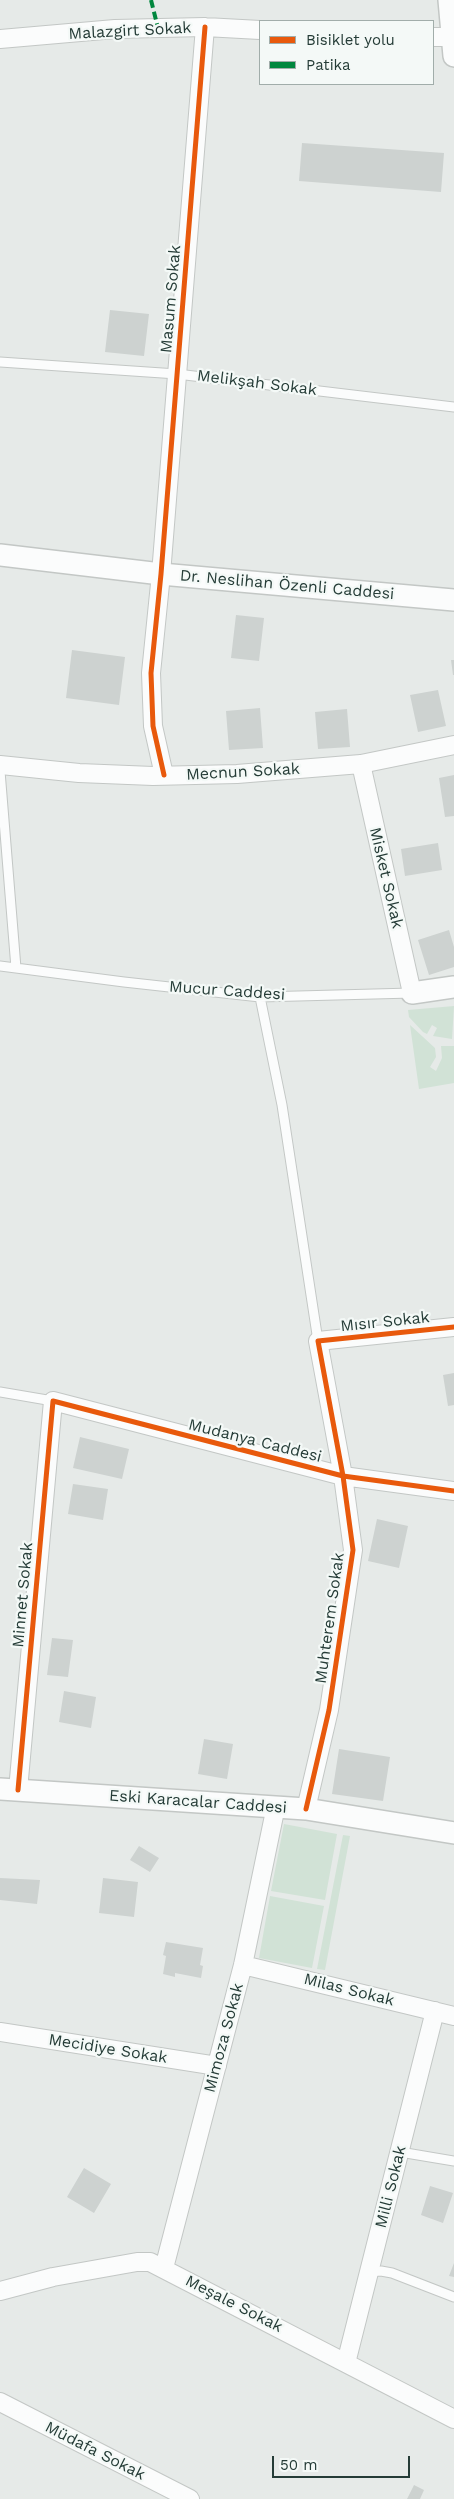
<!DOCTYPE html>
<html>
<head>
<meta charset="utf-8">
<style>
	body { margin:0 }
	#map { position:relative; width:454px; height:2499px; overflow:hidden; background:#e6eae8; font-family:"Work Sans",sans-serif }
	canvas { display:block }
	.legend { position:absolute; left:259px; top:20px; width:175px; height:65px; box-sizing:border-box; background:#f4f9f7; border:1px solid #a1adaa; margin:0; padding:6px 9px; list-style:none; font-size:15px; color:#253c37 }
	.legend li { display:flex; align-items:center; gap:10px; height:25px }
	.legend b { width:25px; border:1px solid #a1adaa }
	.scale { position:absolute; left:272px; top:2456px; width:138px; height:22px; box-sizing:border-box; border:2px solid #253c37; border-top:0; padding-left:6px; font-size:15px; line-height:18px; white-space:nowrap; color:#253c37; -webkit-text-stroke:4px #f4f9f7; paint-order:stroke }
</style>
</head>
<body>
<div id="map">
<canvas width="454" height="2499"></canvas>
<ul class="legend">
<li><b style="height:6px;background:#e8590c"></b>Bisiklet yolu</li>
<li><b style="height:6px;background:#00873e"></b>Patika</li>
</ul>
<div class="scale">50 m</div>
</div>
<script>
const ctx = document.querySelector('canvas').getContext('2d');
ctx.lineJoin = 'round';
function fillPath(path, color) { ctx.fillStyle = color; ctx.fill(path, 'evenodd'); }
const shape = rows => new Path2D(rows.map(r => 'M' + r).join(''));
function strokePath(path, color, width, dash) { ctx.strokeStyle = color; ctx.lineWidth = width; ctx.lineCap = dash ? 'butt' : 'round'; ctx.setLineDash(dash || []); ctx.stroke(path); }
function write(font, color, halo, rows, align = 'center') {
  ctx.font = font + ' "Work Sans",sans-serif'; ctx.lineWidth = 4.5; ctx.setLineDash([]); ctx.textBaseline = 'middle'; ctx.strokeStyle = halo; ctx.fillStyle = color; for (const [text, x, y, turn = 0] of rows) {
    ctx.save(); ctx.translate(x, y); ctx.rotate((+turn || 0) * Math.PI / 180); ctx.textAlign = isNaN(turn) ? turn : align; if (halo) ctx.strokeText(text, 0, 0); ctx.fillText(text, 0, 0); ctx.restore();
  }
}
fillPath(shape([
	[454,1006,452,1039,433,1036,437,1028,432,1025,427,1034,423,1032,409,1017,408,1010],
	[410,1025,435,1048,436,1057,430,1067,436,1071,442,1058,441,1046,454,1046,454,1083,419,1089],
	[284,1824,337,1834,325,1900,271,1891],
	[343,1835,350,1836,325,1970,317,1969],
	[270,1896,324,1906,312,1968,259,1958]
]), '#d1e2d6');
fillPath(shape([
	[302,143,444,153,441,192,299,181],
	[110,310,149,314,144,356,105,352],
	[236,615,264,618,259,661,231,658],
	[72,650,125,657,119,705,66,698],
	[451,660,454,660,454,675,453,675],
	[438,690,446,726,418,732,410,695],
	[260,708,263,748,229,750,226,711],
	[347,709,350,747,318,749,315,712],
	[454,775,454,816,445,817,439,778],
	[438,843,442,870,405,876,401,849],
	[449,930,454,947,454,967,429,975,418,940],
	[454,1373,454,1405,448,1406,443,1375],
	[80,1437,129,1449,122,1479,73,1468],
	[73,1484,108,1489,103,1520,68,1514],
	[377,1519,408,1526,399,1568,368,1561],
	[52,1638,73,1640,68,1677,47,1675],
	[64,1691,96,1697,91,1728,59,1722],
	[204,1739,233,1744,227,1779,198,1774],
	[339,1749,390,1757,383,1801,332,1794],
	[139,1846,159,1858,150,1872,130,1860],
	[0,1878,40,1880,37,1904,0,1900],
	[103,1878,138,1882,134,1917,99,1913],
	[166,1942,203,1948,200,1965,203,1966,201,1978,175,1973,175,1977,163,1974,166,1956,163,1955],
	[84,2168,111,2184,94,2213,67,2197],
	[430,2186,453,2193,443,2223,421,2215],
	[454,2263,454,2277,449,2276],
	[414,2485,424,2490,420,2499,407,2499]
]), '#cdd2d0');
const service = shape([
	[0,362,177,374,454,407],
	[0,771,16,968],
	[0,966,124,982,260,997,412,993],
	[260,997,282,1105,318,1341],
	[0,1392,53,1401],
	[400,2152,454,2161],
	[369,2272,381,2271,392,2273,454,2297]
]);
const minor = shape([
	[433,37,454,37],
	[0,39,115,29,205,27,260,30],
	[361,764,412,993],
	[0,765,79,773,153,776,237,774,361,764,454,745],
	[164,775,153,726,151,673,161,574,205,27],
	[18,1790,53,1401,343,1476,454,1491],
	[306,1809,329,1710,353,1550,343,1476,318,1341,454,1327],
	[243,1965,454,2016],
	[0,2032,217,2066],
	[164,2268,243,1965,276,1806],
	[0,2291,53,2277,137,2262,150,2262,454,2419],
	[346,2363,435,2011],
	[0,2402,190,2499]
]);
const tertiary = shape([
	[449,0,454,56],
	[0,555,161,574,454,600],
	[412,993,454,987],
	[0,1789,306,1809,454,1833]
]);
strokePath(service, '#c3c7c5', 11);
strokePath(minor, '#c3c7c5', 20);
strokePath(tertiary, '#c3c7c5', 24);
strokePath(service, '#fbfcfc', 9);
strokePath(minor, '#fbfcfc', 18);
strokePath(tertiary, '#fbfcfc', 21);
strokePath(shape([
	[151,0,158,28]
]), '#00873e', 4, [8, 4]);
strokePath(shape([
	[164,775,153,726,151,673,161,574,205,27],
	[18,1790,53,1401,343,1476,454,1491],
	[306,1809,329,1710,353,1550,343,1476,318,1341,454,1327]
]), '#e8590c', 5);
write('16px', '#253c37', '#f4f9f7', [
	["Malazgirt Sokak",130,31,-3],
	["Masum Sokak",171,299,-85],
	["Melikşah Sokak",257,383,7],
	["Dr. Neslihan Özenli Caddesi",287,585,5],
	["Mecnun Sokak",243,772,-3],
	["Misket Sokak",386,878,77],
	["Mucur Caddesi",227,991,4],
	["Mısır Sokak",385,1322,-6],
	["Mudanya Caddesi",255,1441,14],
	["Minnet Sokak",23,1595,-85],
	["Muhterem Sokak",330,1618,-82],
	["Eski Karacalar Caddesi",198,1802,4],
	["Milas Sokak",349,1990,14],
	["Mimoza Sokak",224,2038,-75],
	["Mecidiye Sokak",108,2049,9],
	["Milli Sokak",391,2187,-76],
	["Meşale Sokak",234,2304,27],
	["Müdafa Sokak",95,2451,27]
]);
</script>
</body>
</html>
